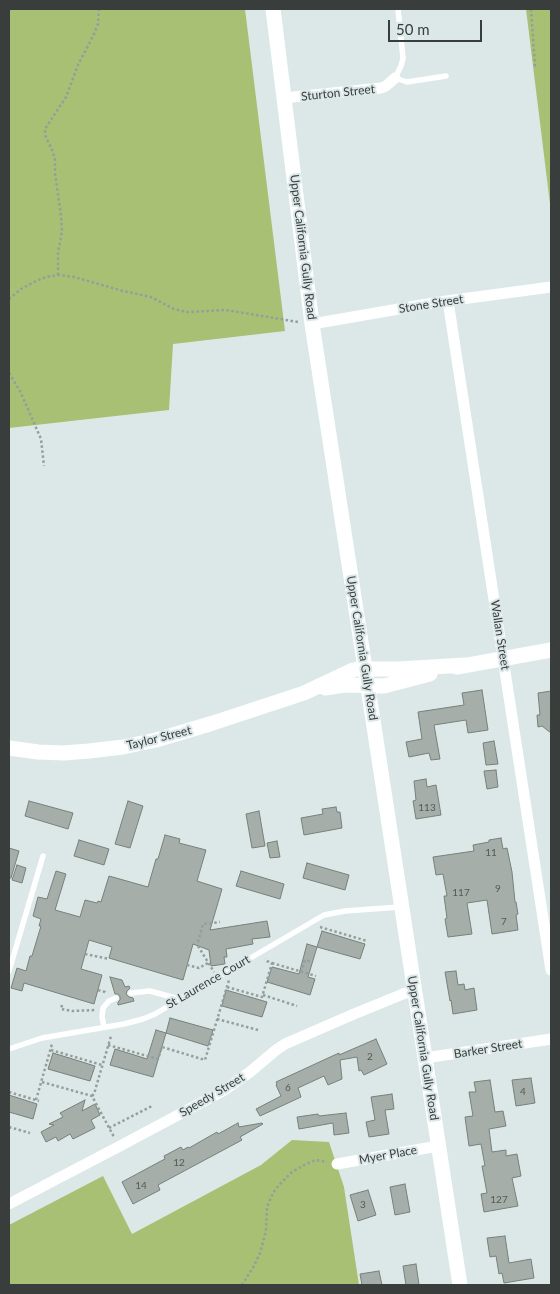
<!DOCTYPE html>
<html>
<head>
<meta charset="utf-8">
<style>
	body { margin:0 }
	#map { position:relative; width:560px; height:1294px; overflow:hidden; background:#dbe8e7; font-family:Lato,sans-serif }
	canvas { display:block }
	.frame { position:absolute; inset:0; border:10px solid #393e3d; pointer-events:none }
	.scale { position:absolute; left:388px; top:20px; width:94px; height:22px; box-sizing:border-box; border:2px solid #393e3d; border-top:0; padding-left:6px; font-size:15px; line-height:18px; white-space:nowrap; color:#393e3d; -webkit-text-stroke:4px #dbe8e7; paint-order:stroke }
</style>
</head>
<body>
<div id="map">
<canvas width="560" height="1294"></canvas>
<div class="frame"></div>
<div class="scale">50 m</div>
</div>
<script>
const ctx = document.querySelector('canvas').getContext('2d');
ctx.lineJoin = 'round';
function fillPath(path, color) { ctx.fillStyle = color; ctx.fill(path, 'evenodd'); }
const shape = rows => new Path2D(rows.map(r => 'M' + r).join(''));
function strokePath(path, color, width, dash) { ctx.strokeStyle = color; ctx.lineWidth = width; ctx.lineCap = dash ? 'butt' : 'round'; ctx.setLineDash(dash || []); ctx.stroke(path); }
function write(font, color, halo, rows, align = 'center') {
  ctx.font = font + ' Lato,sans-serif'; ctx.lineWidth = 4; ctx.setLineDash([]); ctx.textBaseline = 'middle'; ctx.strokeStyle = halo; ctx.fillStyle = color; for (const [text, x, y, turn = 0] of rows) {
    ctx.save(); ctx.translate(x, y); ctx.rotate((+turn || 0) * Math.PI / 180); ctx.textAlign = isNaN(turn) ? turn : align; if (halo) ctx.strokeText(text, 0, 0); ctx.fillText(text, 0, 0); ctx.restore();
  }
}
fillPath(shape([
	[9,9,245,9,285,331,173,344,169,410,9,428],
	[526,9,551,9,551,212],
	[292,1140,329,1142,344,1187,359,1285,9,1285,9,1225,103,1176,132,1234,261,1165]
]), '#a7c073');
const building = shape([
	[482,690,488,730,468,733,466,720,434,725,440,759,431,760,429,753,409,757,406,742,422,739,418,712,464,705,462,693,482,690],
	[551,691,551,733,542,726,538,727,537,715,540,715,538,693,551,691],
	[494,741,498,764,486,765,483,743,494,741],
	[496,770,498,787,487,789,484,771,496,770],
	[426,779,427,787,436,785,441,815,416,819,413,801,416,800,414,781,426,779],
	[29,801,73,813,68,829,25,816,29,801],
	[128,801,143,806,130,848,115,844,128,801],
	[336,807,337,812,340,812,342,828,304,835,301,818,323,814,322,809,336,807],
	[259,811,265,846,252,848,246,814,259,811],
	[165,835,180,839,179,843,206,850,197,881,222,889,210,930,267,921,270,937,252,939,253,944,226,949,227,957,224,957,225,964,211,966,209,950,193,944,183,980,109,958,112,947,89,940,81,969,102,975,94,1004,24,983,22,991,11,988,17,968,26,971,30,956,32,956,41,926,39,926,41,919,33,916,38,897,47,899,56,871,66,874,55,910,80,917,85,900,97,903,98,901,101,902,109,876,148,887,156,859,158,859,165,835],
	[501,838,503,849,507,848,512,872,515,902,516,902,518,914,516,915,518,930,492,934,487,900,467,903,472,934,448,937,445,919,447,918,444,896,447,896,443,874,436,875,433,857,474,851,473,845,489,842,489,840,501,838],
	[79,840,109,849,104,865,74,856,79,840],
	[277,841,280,857,270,858,267,843,277,841],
	[9,848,19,851,11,878,9,878,9,848],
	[307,863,349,875,345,890,303,878,307,863],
	[17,865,26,868,22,883,12,880,17,865],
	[241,871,284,884,280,899,236,886,241,871],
	[322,931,365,944,360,959,317,947,322,931],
	[307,944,317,947,308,977,315,979,310,995,267,982,272,967,299,974,307,944],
	[456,971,458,985,464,984,465,990,474,988,477,1010,453,1014,451,1000,450,1001,445,972,456,971],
	[110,977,122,980,125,987,129,986,130,988,127,991,126,994,129,997,133,998,134,1001,118,1005,118,1002,120,1000,120,997,118,994,115,994,110,977],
	[226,990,267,1002,262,1017,222,1006,226,990],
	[170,1018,213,1030,208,1046,166,1033,170,1018],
	[156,1030,166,1033,153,1077,110,1065,115,1049,147,1059,156,1030],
	[376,1039,387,1064,364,1075,361,1070,359,1071,357,1057,340,1060,342,1079,328,1085,324,1076,298,1088,301,1097,260,1116,256,1109,281,1096,276,1085,277,1084,276,1082,339,1053,339,1055,376,1039],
	[53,1053,95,1066,90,1081,48,1069,53,1053],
	[531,1078,535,1103,516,1106,512,1080,531,1078],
	[490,1080,495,1112,503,1111,506,1126,489,1129,492,1152,506,1150,506,1156,517,1154,521,1176,512,1178,518,1206,484,1212,481,1194,487,1193,482,1166,485,1166,481,1144,469,1146,465,1117,473,1116,469,1092,476,1092,474,1082,490,1080],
	[392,1094,394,1109,385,1110,389,1134,369,1137,366,1122,375,1120,371,1097,392,1094],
	[9,1095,37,1104,33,1119,9,1112,9,1095],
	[85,1100,82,1111,95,1104,100,1115,91,1120,95,1128,73,1139,70,1134,58,1141,56,1137,46,1142,41,1132,54,1125,49,1124,63,1117,60,1113,85,1100],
	[346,1113,349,1133,334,1135,333,1123,299,1129,297,1117,318,1114,319,1116,346,1113],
	[238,1123,239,1127,262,1123,263,1124,240,1137,242,1140,158,1185,160,1190,133,1204,122,1182,161,1161,165,1159,164,1156,181,1147,183,1150,188,1147,189,1148,217,1132,218,1134,238,1123],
	[405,1184,410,1212,395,1215,390,1187,405,1184],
	[368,1190,376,1215,358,1221,350,1195,368,1190],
	[505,1236,509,1263,531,1259,534,1278,504,1283,502,1273,499,1274,496,1256,490,1257,487,1238,505,1236],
	[416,1264,419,1285,406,1285,403,1266,416,1264],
	[379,1271,382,1285,362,1285,360,1274,379,1271]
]);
fillPath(building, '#a5aea8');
strokePath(building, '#77807a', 1);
strokePath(shape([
	[531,9,535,67],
	[58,275,58,253,62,231,61,216,55,173,55,160,53,152,45,135,45,129,66,97,78,65,94,34,98,24,99,9],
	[9,299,21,289,36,281,46,277,58,275,74,277,123,291,151,297,174,309,187,312,226,310,298,322],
	[9,373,20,391,41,439,44,466],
	[320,927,367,941],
	[198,942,203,924,220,922],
	[198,946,214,972],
	[85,954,109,959],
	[272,963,316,976],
	[187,965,199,968,208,963],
	[301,972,305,960,312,962],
	[227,987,262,997,272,963,267,961,265,959],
	[98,990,105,992,106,993],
	[263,995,297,1006],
	[62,1005,61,1009,72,1011,96,1010],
	[217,1019,258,1030],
	[108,1045,158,1059,162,1047,205,1060,229,980],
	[51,1050,102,1065],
	[42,1082,92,1096,114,1137],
	[9,1092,39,1101],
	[92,1096,94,1094,111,1036],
	[36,1100,52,1044],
	[9,1127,30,1133],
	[109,1128,152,1106],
	[242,1285,254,1266,260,1253,266,1231,267,1207,273,1193,279,1185,292,1172,308,1163,316,1160,327,1162]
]), '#949e9d', 2.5, [2.5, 2.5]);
strokePath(shape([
	[398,9,403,58,401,66,395,78,407,82,446,76],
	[9,971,43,856],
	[131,993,150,991,179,999],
	[104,1027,102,1017,103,1008,109,1001,116,998],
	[9,1049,42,1038,124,1024,143,1019,155,1014,324,915,345,911,400,907]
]), '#fff', 5.5);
strokePath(shape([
	[284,98,381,88,386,86,395,78],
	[448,301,551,970],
	[312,324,439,302,551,287],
	[425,1058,551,1039],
	[337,1164,438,1146],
	[9,1204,120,1146,223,1091,250,1072,276,1050,285,1044,354,1014,403,994,414,990]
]), '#fff', 11);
strokePath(shape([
	[273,9,312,324,460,1285],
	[457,667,551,650],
	[325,688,344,685,384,686,430,674],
	[9,748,38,752,64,753,89,751,123,747,156,740,213,723,304,693,353,670,358,669,398,669,465,665]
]), '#fff', 15);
write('10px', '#545a58', null, [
	["113",427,808],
	["11",491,853],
	["9",498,889],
	["117",461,893],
	["7",504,922],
	["2",370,1057],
	["6",288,1088],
	["4",523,1092],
	["12",179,1163],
	["14",141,1186],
	["127",499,1200],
	["3",363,1205]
]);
write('12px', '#393e3d', '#dbe8e7', [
	["Sturton Street",338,93,-6],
	["Upper California Gully Road",303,247,83],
	["Stone Street",431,304,-9],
	["Wallan Street",500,635,81],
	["Upper California Gully Road",362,648,81],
	["Taylor Street",159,738,-14],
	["St Laurence Court",208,982,-30],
	["Upper California Gully Road",423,1048,81],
	["Barker Street",488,1049,-9],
	["Speedy Street",212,1095,-31],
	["Myer Place",388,1155,-10]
]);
</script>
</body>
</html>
